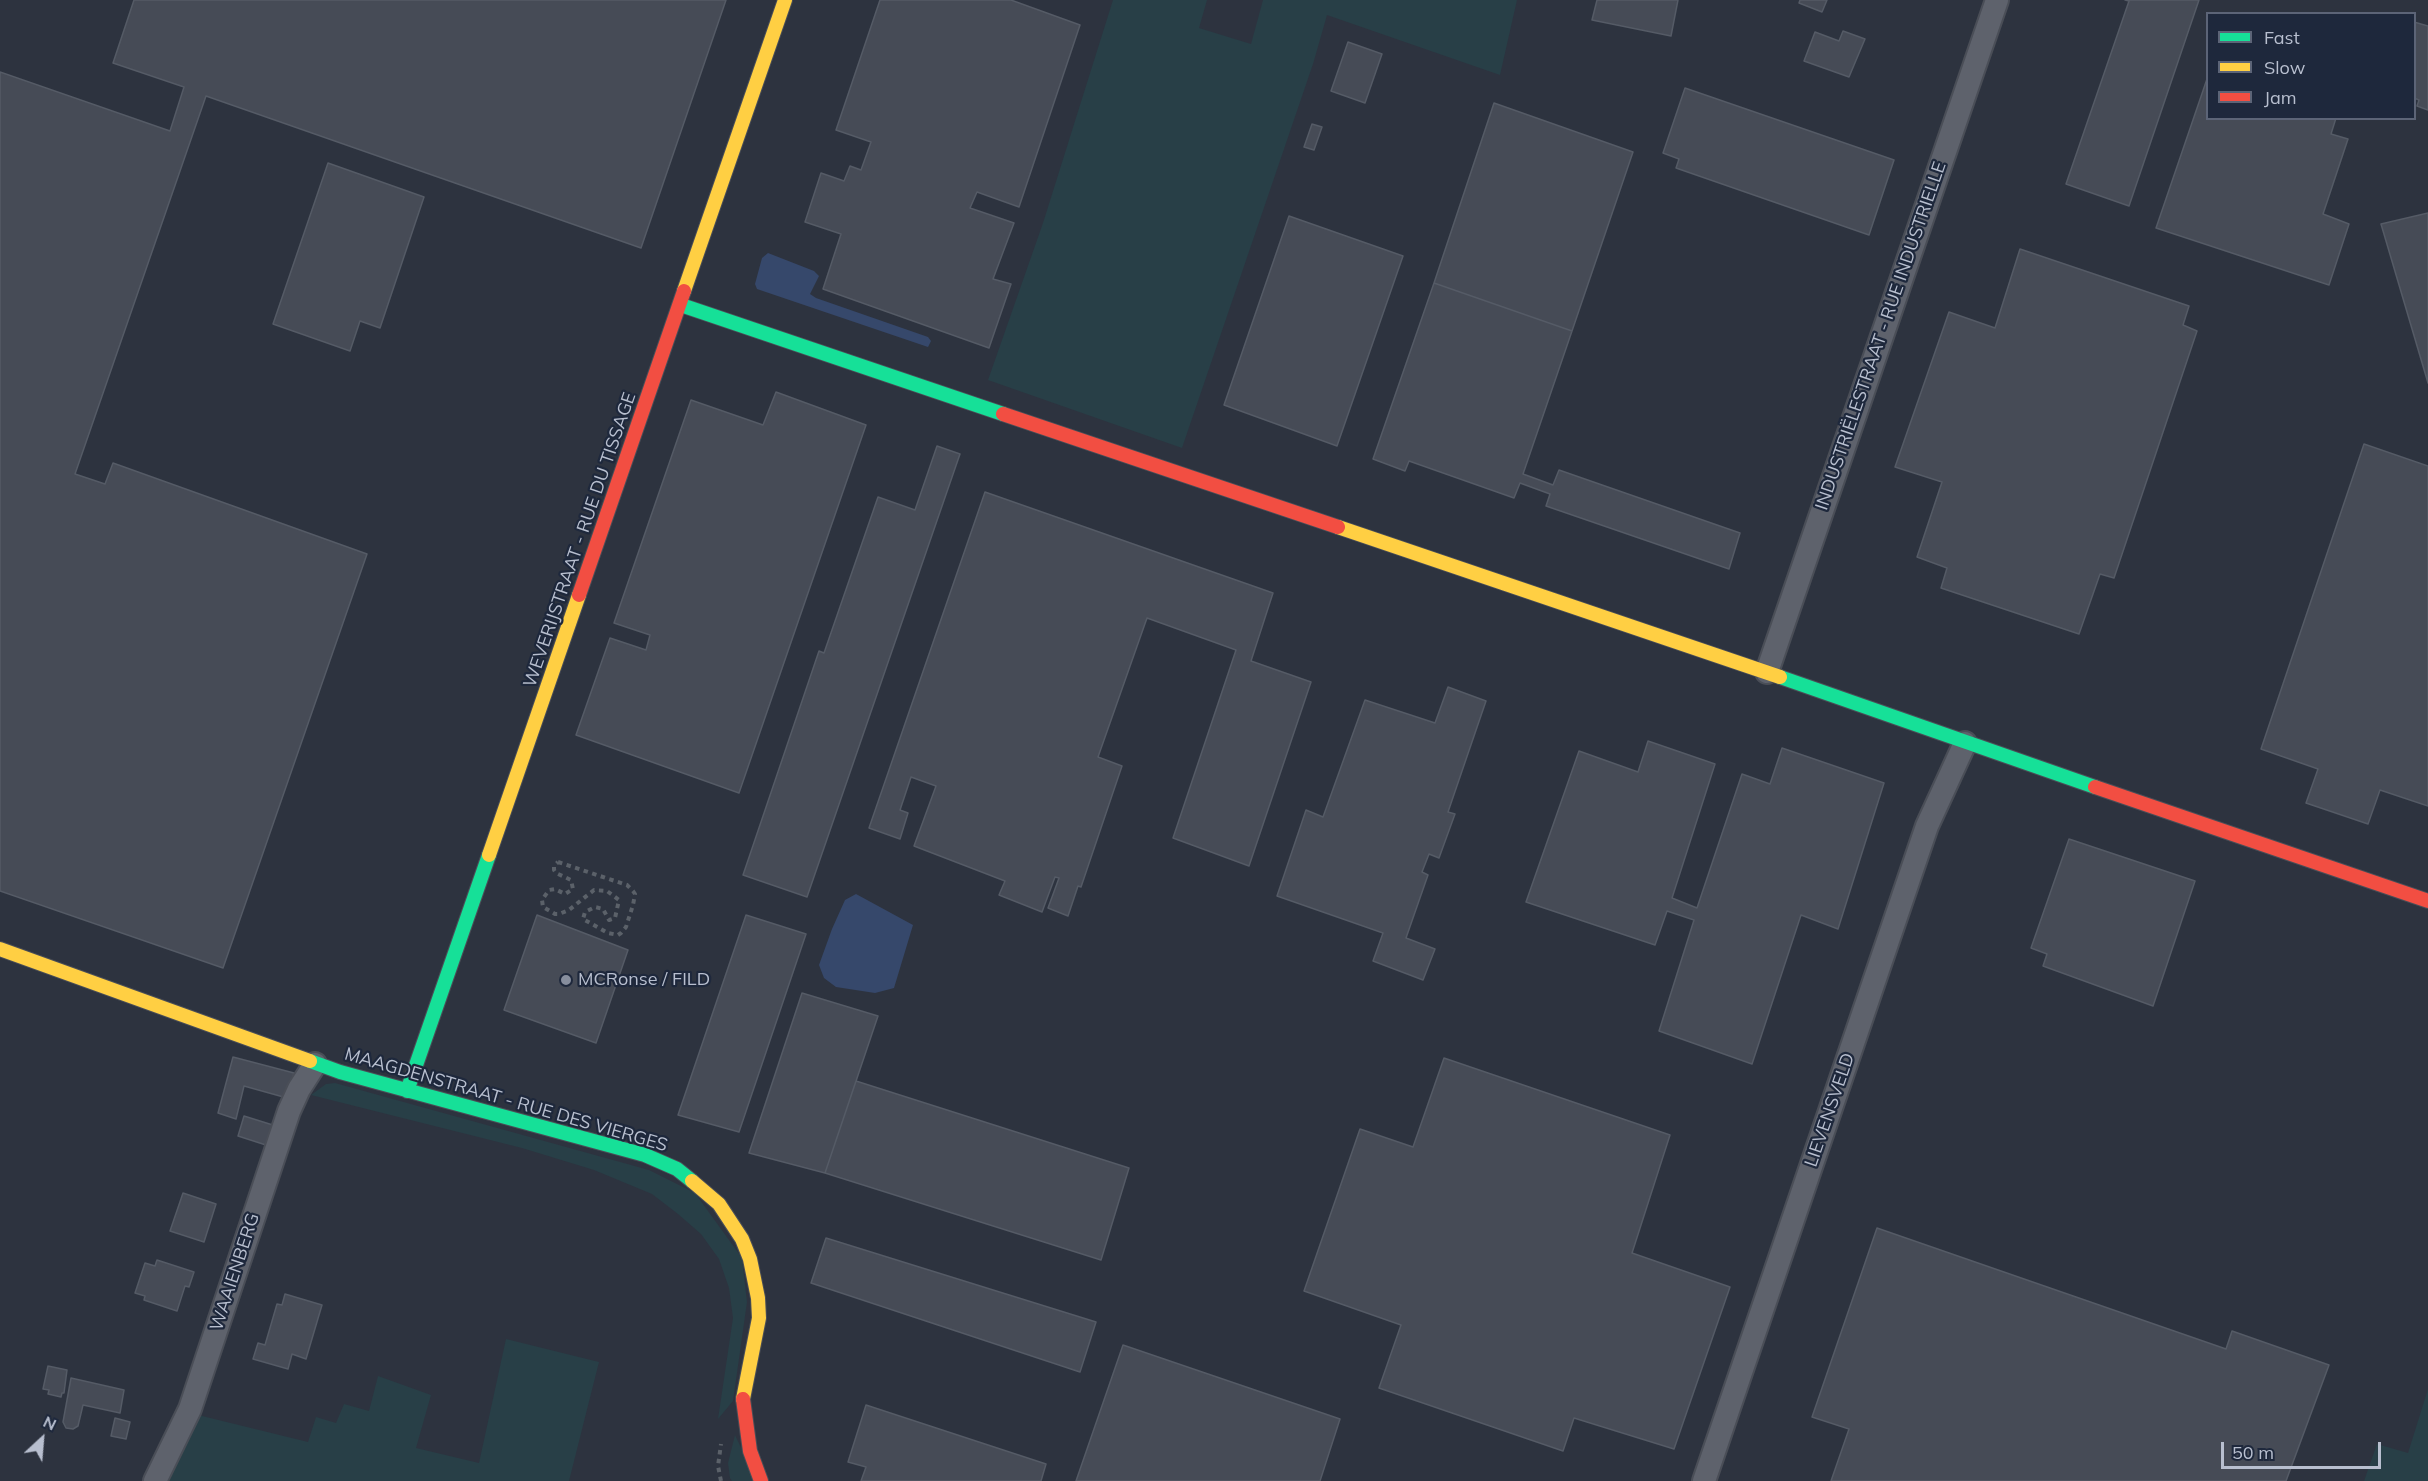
<!DOCTYPE html>
<html>
<head>
<meta charset="utf-8">
<style>
	body { margin:0 }
	#map { position:relative; width:2428px; height:1481px; overflow:hidden; background:#2d333f; font-family:Mulish,sans-serif }
	canvas { display:block }
	.legend { position:absolute; left:2206px; top:12px; width:210px; height:108px; box-sizing:border-box; background:#1e283c; border:2px solid #5c6477; margin:0; padding:8px 10px; list-style:none; font-size:18px; color:#b8bfcf }
	.legend li { display:flex; align-items:center; gap:12px; height:30px }
	.legend b { width:30px; border:2px solid #5c6477 }
	.north { position:absolute; left:12px; top:1409px; width:60px; height:60px; -webkit-text-stroke:4px #1e283c; paint-order:stroke; rotate:26deg; font-size:16px; font-weight:700; line-height:24px; text-align:center; color:#b8bfcf }
	.north::after { content:''; display:block; margin:auto; width:21px; height:27px; background:#b8bfcf; clip-path:polygon(50% 0,100% 100%,50% 72%,0 100%) }
	.scale { position:absolute; left:2221px; top:1442px; width:160px; height:27px; box-sizing:border-box; border:3px solid #b8bfcf; border-top:0; padding-left:8px; font-size:18px; line-height:21px; white-space:nowrap; color:#b8bfcf; -webkit-text-stroke:4px #1e283c; paint-order:stroke }
</style>
</head>
<body>
<div id="map">
<canvas width="2428" height="1481"></canvas>
<ul class="legend">
<li><b style="height:8px;background:#16e098"></b>Fast</li>
<li><b style="height:8px;background:#ffcf43"></b>Slow</li>
<li><b style="height:8px;background:#f24e42"></b>Jam</li>
</ul>
<div class="north">N</div>
<div class="scale">50 m</div>
</div>
<script>
const ctx = document.querySelector('canvas').getContext('2d');
ctx.lineJoin = 'round';
function fillPath(path, color) { ctx.fillStyle = color; ctx.fill(path, 'evenodd'); }
const shape = rows => new Path2D(rows.map(r => 'M' + r).join(''));
function strokePath(path, color, width, dash) { ctx.strokeStyle = color; ctx.lineWidth = width; ctx.lineCap = dash ? 'butt' : 'round'; ctx.setLineDash(dash || []); ctx.stroke(path); }
function write(font, color, halo, rows, align = 'center') {
  ctx.font = font + ' Mulish,sans-serif'; ctx.lineWidth = 4.5; ctx.setLineDash([]); ctx.textBaseline = 'middle'; ctx.strokeStyle = halo; ctx.fillStyle = color; for (const [text, x, y, turn = 0] of rows) {
    ctx.save(); ctx.translate(x, y); ctx.rotate((+turn || 0) * Math.PI / 180); ctx.textAlign = isNaN(turn) ? turn : align; if (halo) ctx.strokeText(text, 0, 0); ctx.fillText(text, 0, 0); ctx.restore();
  }
}
fillPath(shape([
	[1113,0,1207,0,1199,28,1251,44,1263,0,1517,0,1500,75,1327,15,1313,64,1182,448,988,380,1043,223],
	[335,1083,649,1170,695,1193,742,1258,747,1302,733,1401,718,1419,733,1318,729,1288,719,1259,701,1234,678,1214,652,1194,594,1170,522,1148,311,1095,326,1084],
	[506,1339,599,1362,569,1481,161,1481,198,1415,308,1442,316,1417,336,1423,344,1404,369,1411,378,1376,431,1395,416,1448,479,1463],
	[2428,1389,2428,1481,2364,1481,2377,1444,2408,1453],
	[735,1435,757,1481,732,1481,730,1478,728,1463]
]), '#283f47');
fillPath(shape([
	[768,253,814,271,819,276,810,294,816,298,928,337,931,341,928,347,757,289,755,284,762,258],
	[856,894,913,925,894,988,875,993,836,987,824,978,819,965,832,929,845,900]
]), '#36486b');
const building = shape([
	[134,0,726,0,641,248,206,96,75,474,105,484,113,463,367,554,223,968,0,891,0,72,170,131,184,87,113,63,134,0],
	[880,0,1011,0,1080,25,1019,207,977,192,970,208,1014,223,993,279,1011,284,989,348,823,289,841,234,805,222,821,173,844,181,850,166,861,170,871,142,836,130,880,0],
	[1597,0,1678,0,1671,36,1592,20,1597,0],
	[1800,0,1827,0,1822,12,1799,3,1800,0],
	[2125,0,2199,0,2129,206,2066,184,2129,1,2125,0],
	[2414,22,2428,26,2428,110,2417,106,2419,100,2414,98,2414,22],
	[1843,31,1865,39,1849,77,1804,61,1815,32,1839,41,1843,31],
	[1348,42,1382,54,1365,103,1331,91,1348,42],
	[2208,76,2208,118,2336,118,2331,134,2348,139,2323,214,2349,224,2329,285,2156,228,2208,76],
	[1685,88,1894,160,1869,235,1676,168,1679,159,1663,153,1685,88],
	[1494,103,1633,152,1572,331,1434,283,1494,103],
	[1312,124,1322,127,1314,150,1304,147,1312,124],
	[328,163,424,197,380,328,360,321,350,351,273,324,328,163],
	[2428,213,2428,383,2381,224,2428,213],
	[1289,216,1403,256,1337,446,1224,405,1289,216],
	[2020,249,2189,306,2183,325,2197,331,2114,578,2100,574,2079,634,1941,588,1947,568,1917,557,1942,482,1895,467,1949,312,1995,328,2020,249],
	[1434,283,1572,331,1523,474,1553,485,1559,470,1740,533,1729,569,1546,506,1550,494,1520,483,1514,498,1409,461,1405,471,1373,459,1434,283],
	[776,392,866,425,739,793,576,735,610,638,646,650,650,635,614,623,691,400,763,425,776,392],
	[2364,444,2428,466,2428,806,2380,790,2368,824,2306,803,2318,769,2261,749,2364,444],
	[937,446,960,454,807,897,743,875,819,651,824,653,878,497,915,510,937,446],
	[985,492,1273,593,1251,661,1311,682,1249,866,1173,838,1236,650,1147,618,1098,757,1122,766,1081,887,1078,886,1068,916,1048,908,1059,878,1055,877,1042,912,999,895,1005,881,914,846,936,786,911,777,900,810,908,813,900,839,869,828,985,492],
	[1448,687,1486,701,1448,812,1455,814,1439,858,1429,854,1422,872,1428,875,1406,938,1435,949,1423,980,1373,961,1383,933,1277,896,1306,810,1323,817,1365,700,1435,723,1448,687],
	[1648,741,1715,764,1672,898,1697,908,1742,774,1770,784,1782,748,1884,783,1838,929,1801,915,1752,1064,1659,1031,1694,920,1667,911,1655,945,1526,902,1579,751,1638,772,1648,741],
	[2069,839,2195,881,2153,1006,2043,966,2047,954,2031,948,2069,839],
	[537,915,628,950,596,1043,504,1010,537,915],
	[746,915,806,934,739,1132,678,1115,746,915],
	[802,993,878,1016,825,1173,749,1153,802,993],
	[233,1057,294,1073,287,1098,244,1086,236,1119,218,1113,233,1057],
	[1444,1058,1670,1135,1632,1253,1730,1287,1674,1449,1574,1418,1563,1451,1379,1388,1401,1325,1304,1291,1360,1129,1413,1147,1444,1058],
	[856,1081,1129,1168,1101,1260,825,1173,856,1081],
	[244,1116,276,1126,269,1146,238,1136,244,1116],
	[183,1193,216,1204,204,1242,170,1231,183,1193],
	[1877,1228,2226,1349,2232,1331,2329,1365,2286,1481,1831,1481,1849,1429,1812,1417,1877,1228],
	[826,1238,1096,1322,1080,1372,811,1283,826,1238],
	[157,1260,194,1272,189,1287,185,1286,177,1311,144,1300,145,1296,135,1293,145,1263,155,1266,157,1260],
	[285,1294,322,1305,306,1359,292,1354,288,1369,253,1359,258,1343,265,1345,277,1304,282,1305,285,1294],
	[1123,1345,1340,1419,1320,1481,1076,1481,1123,1345],
	[48,1366,67,1370,64,1393,62,1393,61,1397,48,1394,49,1390,43,1389,48,1366],
	[71,1378,124,1390,120,1413,83,1405,78,1426,73,1429,66,1428,63,1422,71,1378],
	[866,1405,1046,1464,1041,1481,861,1481,866,1467,848,1462,866,1405],
	[115,1418,130,1422,126,1439,111,1436,115,1418]
]);
fillPath(building, '#464b56');
strokePath(building, '#555b66', 1.5);
const street = shape([
	[1767,672,1997,0],
	[155,1481,190,1409,289,1111,299,1089,315,1064],
	[1704,1481,1927,826,1965,743]
]);
const fast = shape([
	[681,305,1003,414],
	[1780,677,2095,787],
	[310,1061,340,1072,645,1155,677,1169,692,1181],
	[407,1091,489,855]
]);
const slow = shape([
	[684,291,785,0],
	[1338,527,1780,677],
	[489,855,579,595],
	[0,949,310,1061],
	[692,1181,719,1204,742,1239,750,1259,758,1298,759,1318,743,1399]
]);
const jam = shape([
	[1003,414,1338,527],
	[579,595,684,291],
	[2095,787,2428,901],
	[743,1399,750,1451,761,1481]
]);
strokePath(street, '#4a4e57', 26);
strokePath(fast, '#4a4e57', 16);
strokePath(slow, '#4a4e57', 16);
strokePath(jam, '#4a4e57', 16);
strokePath(shape([
	[558,862,627,885,633,891,635,894,633,905,626,927,621,933,618,935,608,933,583,919,585,912,595,907,603,909,609,920,615,918,619,900,607,891,594,890,569,910,559,914,555,914,543,907,542,900,549,890,555,889,565,894,573,889,571,880,556,873,554,870,554,866,558,862],
	[721,1481,718,1466,721,1444]
]), '#5b6169', 4, [4.5, 4.5]);
strokePath(street, '#5e626c', 22);
strokePath(fast, '#16e098', 14);
strokePath(slow, '#ffcf43', 14);
strokePath(jam, '#f24e42', 14);
for (const [x, y, r, color] of [
	[566,980,6,"#878e9d"]
]) { const dot = new Path2D(); dot.arc(x, y, r, 0, 2 * Math.PI); ctx.fillStyle = color; ctx.fill(dot); strokePath(dot, '#1e283c', 2); }
write('18px', '#b8bfcf', '#1e283c', [
	["INDUSTRIËLESTRAAT - RUE INDUSTRIELLE",1881,336,-71],
	["WEVERIJSTRAAT - RUE DU TISSAGE",580,540,-71],
	["MAAGDENSTRAAT - RUE DES VIERGES",506,1100,16],
	["LIEVENSVELD",1830,1110,-71],
	["WAAIENBERG",235,1272,-72]
]);
write('18px', '#b8bfcf', '#1e283c', [
	["MCRonse / FILD",578,980]
], 'left');
</script>
</body>
</html>
